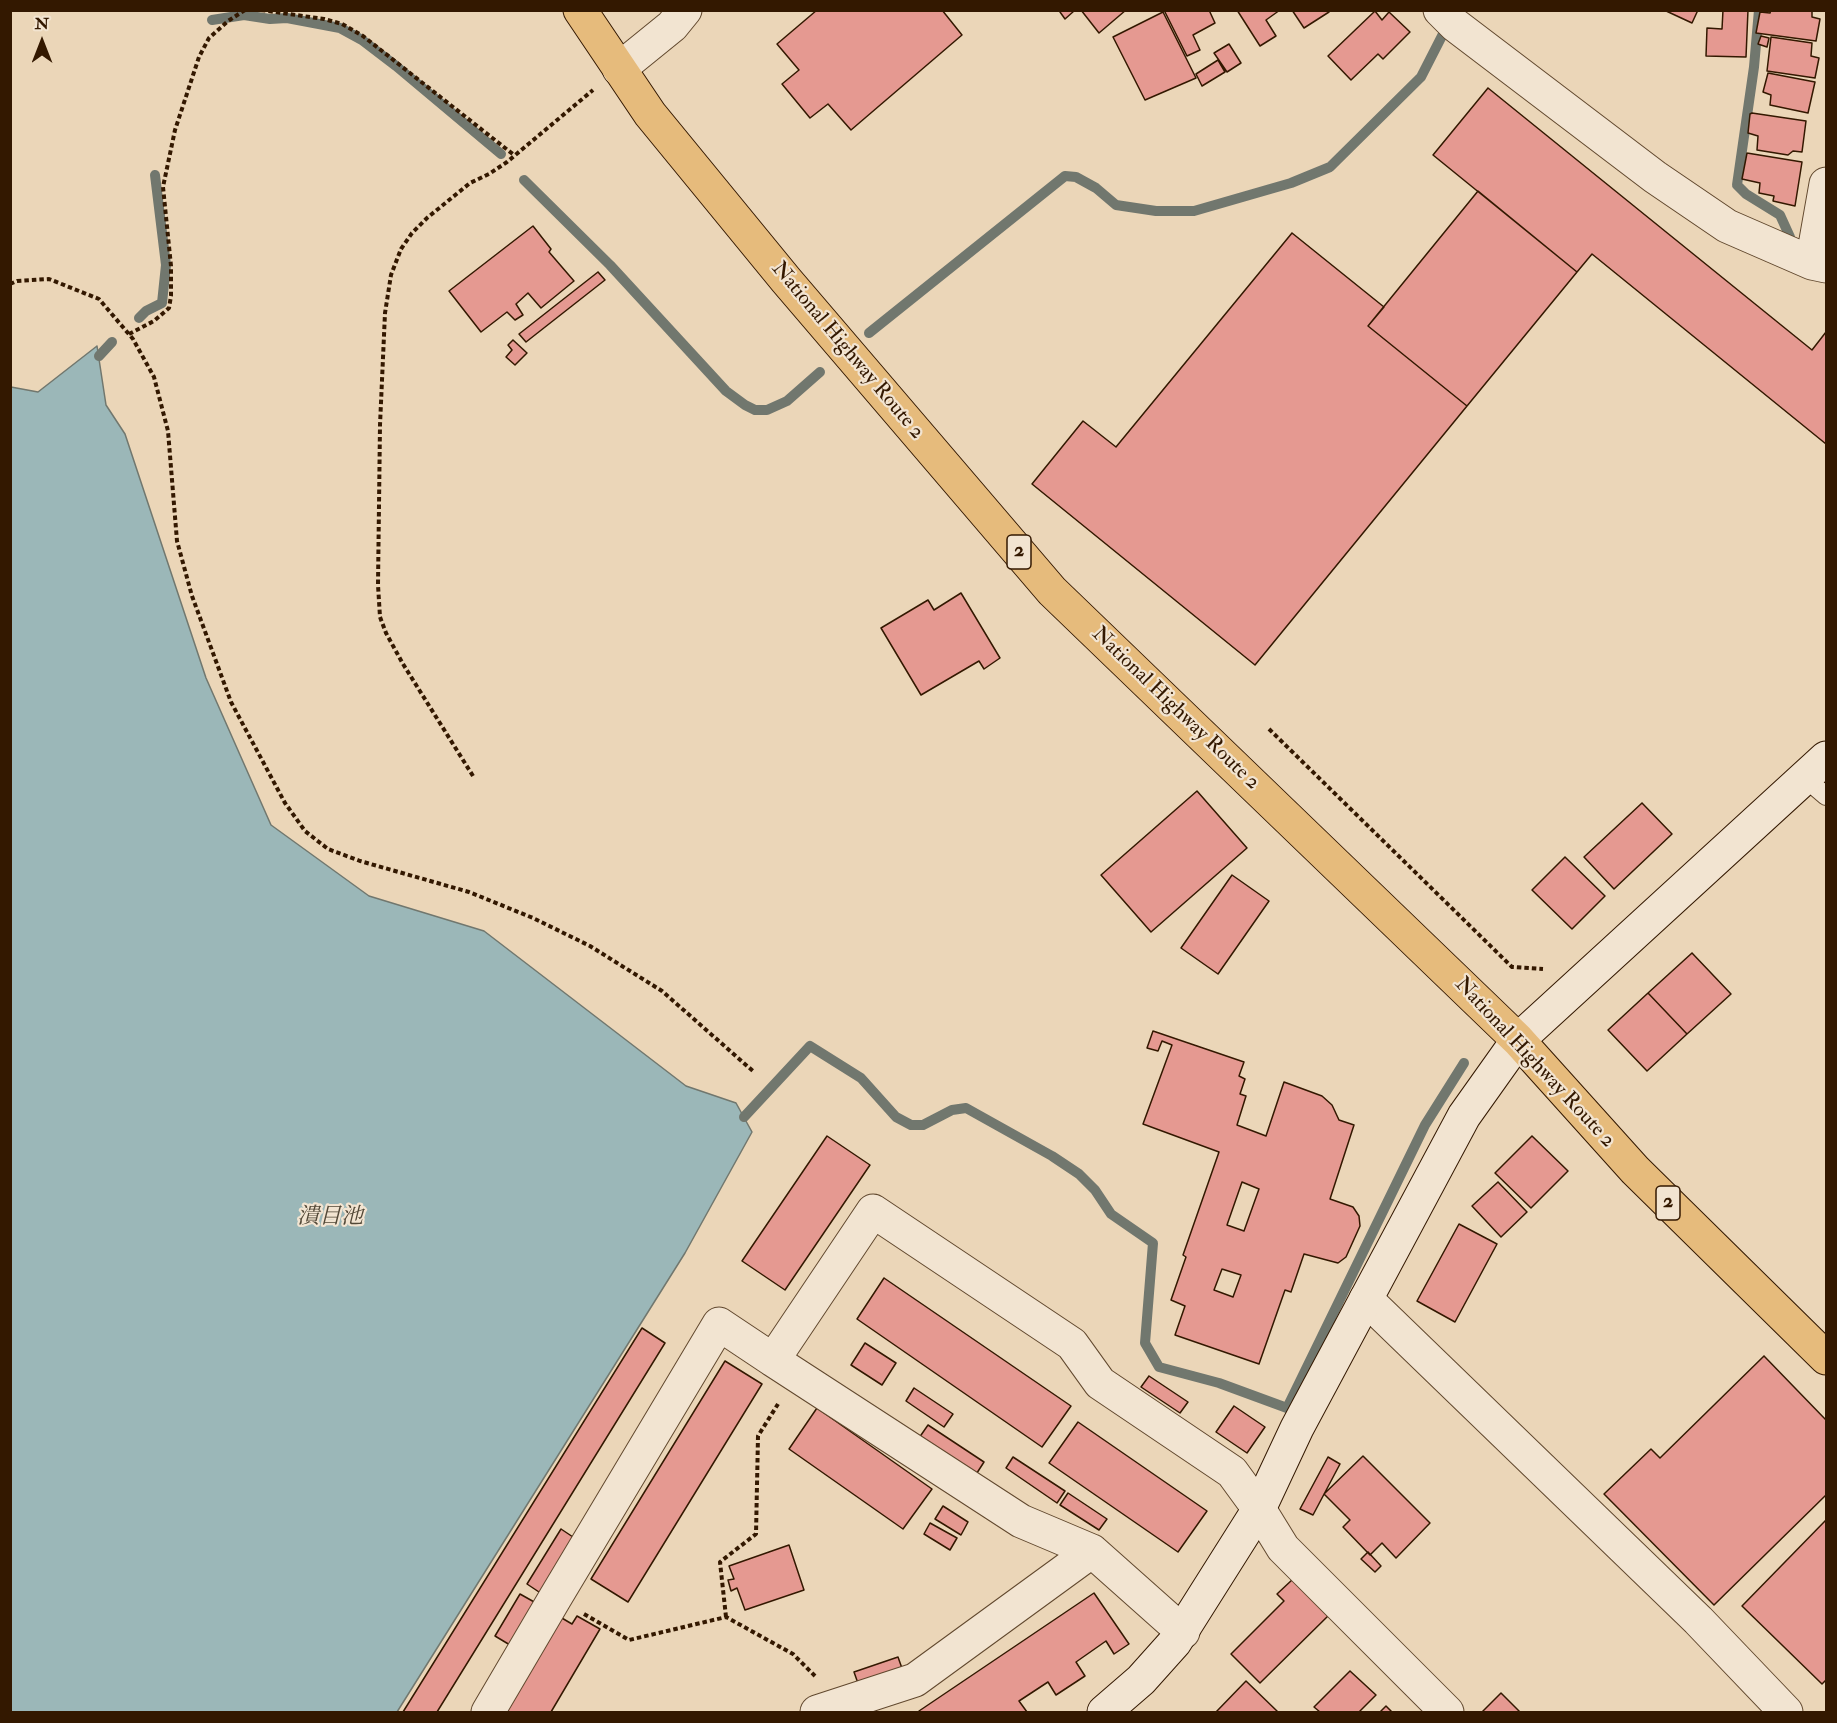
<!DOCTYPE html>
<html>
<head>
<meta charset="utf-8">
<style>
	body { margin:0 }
	#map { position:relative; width:1837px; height:1723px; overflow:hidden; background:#ebd6b8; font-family:"IM FELL Double Pica",serif }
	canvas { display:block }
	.frame { position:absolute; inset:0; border:12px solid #331800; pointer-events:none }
	.north { position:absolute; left:12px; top:12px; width:60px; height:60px; -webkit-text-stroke:4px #f2e4d1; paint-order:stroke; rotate:0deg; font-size:16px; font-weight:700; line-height:24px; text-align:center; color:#331800 }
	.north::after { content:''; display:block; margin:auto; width:21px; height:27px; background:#331800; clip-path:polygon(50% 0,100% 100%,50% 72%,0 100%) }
</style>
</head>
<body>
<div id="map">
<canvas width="1837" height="1723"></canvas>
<div class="frame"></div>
<div class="north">N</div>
</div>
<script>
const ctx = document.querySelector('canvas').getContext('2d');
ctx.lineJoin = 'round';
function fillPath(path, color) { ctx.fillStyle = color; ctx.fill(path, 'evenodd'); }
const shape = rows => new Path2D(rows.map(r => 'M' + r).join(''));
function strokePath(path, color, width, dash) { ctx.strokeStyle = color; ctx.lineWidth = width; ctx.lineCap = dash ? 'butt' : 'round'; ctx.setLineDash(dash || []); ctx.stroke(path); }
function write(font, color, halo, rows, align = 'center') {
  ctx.font = font + ' "IM FELL Double Pica","Noto Serif JP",serif'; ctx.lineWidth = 4.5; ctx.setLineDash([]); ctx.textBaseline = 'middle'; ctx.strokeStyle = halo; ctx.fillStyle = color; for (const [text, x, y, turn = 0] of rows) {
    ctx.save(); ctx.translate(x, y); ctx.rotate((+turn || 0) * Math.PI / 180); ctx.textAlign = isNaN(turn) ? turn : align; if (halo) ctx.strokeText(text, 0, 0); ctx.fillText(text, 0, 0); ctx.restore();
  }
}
const water = shape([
	[97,346,106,405,125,434,206,678,271,825,369,896,484,931,686,1086,736,1103,752,1132,685,1253,397,1712,11,1712,11,387,38,392,97,346]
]);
fillPath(water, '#9bb7b8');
strokePath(water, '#71776e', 1.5);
strokePath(shape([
	[1759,10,1754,67,1737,185,1746,194,1780,215,1790,237],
	[212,20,244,15,270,19,287,18,340,28,362,40,396,66,501,154],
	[524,180,610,265,726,391,745,405,755,410,767,410,787,401,820,372],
	[139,318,146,311,162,303,166,265,155,175],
	[869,333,1065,176,1076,177,1096,188,1116,205,1156,211,1194,211,1291,183,1330,167,1421,77,1444,32],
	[99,356,112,342],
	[744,1117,810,1046,861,1078,896,1117,911,1125,923,1125,952,1110,966,1108,1052,1156,1079,1174,1095,1190,1111,1214,1153,1243,1145,1343,1159,1367,1219,1383,1287,1408,1425,1125,1464,1063]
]), '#71776e', 10);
const building = shape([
	[817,10,942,10,962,35,851,130,828,104,810,118,782,84,799,70,777,44,817,10],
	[1062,10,1074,10,1074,11,1065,19,1060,12,1062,10],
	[1081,10,1126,10,1099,33,1081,10],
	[1164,10,1209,10,1215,23,1193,35,1200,50,1187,56,1164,10],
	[1237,10,1280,10,1266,20,1276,36,1260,46,1237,10],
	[1292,10,1328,10,1329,12,1304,28,1292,10],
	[1664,10,1698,10,1692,23,1664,10],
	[1723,10,1748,10,1746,57,1706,56,1707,28,1722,29,1723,10],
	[1771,10,1812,10,1812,17,1820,19,1816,41,1756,33,1760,12,1770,13,1771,10],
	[1375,11,1382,20,1389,12,1410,32,1383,59,1378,54,1351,80,1328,56,1375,11],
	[1163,12,1196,78,1145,100,1113,37,1163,12],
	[1761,36,1769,38,1767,47,1758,44,1761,36],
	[1771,37,1812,43,1811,56,1819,58,1815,78,1767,71,1771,37],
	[1229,44,1241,63,1227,72,1214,53,1229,44],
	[1218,60,1225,72,1202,86,1196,74,1218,60],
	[1768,73,1815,82,1808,113,1770,105,1771,95,1763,92,1768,73],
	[1488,88,1812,350,1826,332,1826,444,1592,254,1577,272,1433,155,1488,88],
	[1752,113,1806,121,1802,152,1793,151,1788,155,1757,150,1758,136,1748,133,1750,114,1752,113],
	[1747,153,1802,162,1795,206,1773,201,1774,196,1759,193,1760,183,1742,179,1747,153],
	[1478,191,1577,272,1467,406,1368,326,1478,191],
	[533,226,551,249,549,252,574,281,541,308,528,293,516,304,523,315,515,320,507,312,481,332,449,291,533,226],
	[1292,233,1384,307,1368,326,1467,406,1255,665,1032,484,1083,421,1116,447,1292,233],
	[598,272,605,280,526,342,519,334,598,272],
	[513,340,527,353,515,365,506,357,512,350,508,345,513,340],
	[961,593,1000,658,984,669,979,661,921,695,881,628,928,600,934,610,961,593],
	[1197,791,1247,848,1151,932,1101,875,1197,791],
	[1642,803,1672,834,1614,889,1584,857,1642,803],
	[1565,857,1605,896,1572,929,1532,890,1565,857],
	[1232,875,1269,901,1218,974,1181,948,1232,875],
	[1692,953,1731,994,1687,1034,1648,993,1692,953],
	[1648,993,1687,1034,1647,1071,1608,1030,1648,993],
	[1153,1031,1244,1062,1239,1076,1245,1079,1240,1094,1246,1096,1237,1125,1266,1136,1284,1082,1322,1096,1332,1105,1339,1120,1354,1125,1330,1199,1353,1207,1359,1216,1360,1226,1346,1257,1338,1263,1304,1254,1291,1292,1285,1290,1259,1364,1175,1335,1185,1306,1171,1300,1186,1257,1183,1255,1219,1152,1143,1124,1172,1045,1162,1041,1158,1051,1147,1048,1153,1031],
	[1242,1182,1259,1189,1244,1231,1227,1225,1242,1182],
	[1222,1269,1241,1275,1233,1297,1214,1290,1222,1269],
	[827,1136,870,1165,785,1290,742,1261,827,1136],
	[1532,1136,1568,1171,1531,1208,1495,1173,1532,1136],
	[1498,1182,1527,1212,1501,1237,1472,1206,1498,1182],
	[1459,1224,1497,1244,1455,1322,1417,1301,1459,1224],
	[884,1278,1071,1406,1042,1447,857,1319,884,1278],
	[642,1328,665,1343,437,1712,403,1712,642,1328],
	[865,1343,896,1363,882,1385,851,1365,865,1343],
	[1764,1356,1826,1420,1826,1495,1714,1605,1604,1494,1651,1449,1660,1458,1764,1356],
	[725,1361,762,1384,628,1602,591,1579,725,1361],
	[1149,1376,1188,1402,1180,1413,1141,1387,1149,1376],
	[914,1388,953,1414,944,1427,906,1401,914,1388],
	[1234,1406,1265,1427,1247,1453,1216,1432,1234,1406],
	[817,1408,932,1489,903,1529,789,1449,817,1408],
	[1078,1422,1207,1511,1178,1552,1049,1463,1078,1422],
	[928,1425,984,1462,975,1476,919,1438,928,1425],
	[1363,1456,1430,1523,1396,1558,1382,1543,1370,1555,1343,1527,1350,1520,1324,1494,1363,1456],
	[1013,1457,1065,1491,1057,1503,1006,1468,1013,1457],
	[1328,1457,1340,1464,1313,1515,1300,1509,1328,1457],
	[1068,1493,1107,1519,1099,1530,1060,1505,1068,1493],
	[943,1506,968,1522,961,1535,935,1519,943,1506],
	[1826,1520,1826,1680,1822,1684,1742,1606,1826,1520],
	[930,1523,957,1538,950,1550,924,1534,930,1523],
	[561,1529,576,1539,542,1594,527,1584,561,1529],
	[789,1545,804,1590,745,1610,737,1588,731,1591,728,1580,734,1579,729,1566,789,1545],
	[1368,1552,1381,1566,1375,1572,1361,1559,1368,1552],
	[1293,1579,1329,1615,1260,1683,1231,1654,1284,1601,1277,1594,1293,1579],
	[1094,1593,1129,1644,1114,1654,1106,1641,1076,1662,1085,1676,1056,1695,1048,1682,1019,1701,1027,1712,920,1712,919,1711,1094,1593],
	[520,1594,536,1603,510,1645,495,1636,520,1594],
	[555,1614,572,1624,577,1616,600,1629,551,1712,497,1712,555,1614],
	[898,1657,904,1674,860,1689,854,1672,898,1657],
	[1350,1671,1376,1695,1359,1712,1320,1712,1314,1707,1350,1671],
	[1246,1681,1278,1712,1216,1712,1246,1681],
	[1501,1693,1520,1712,1482,1712,1501,1693],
	[1386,1706,1392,1712,1380,1712,1386,1706]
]);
fillPath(building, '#e59991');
strokePath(building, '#331800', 1.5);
const lane = shape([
	[1805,778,1826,796]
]);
const street = shape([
	[1440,10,1455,25,1655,177,1727,226,1812,263,1826,266],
	[619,69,672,26,685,10],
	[1812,263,1826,184],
	[1366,1299,1698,1620,1786,1712],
	[1183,1632,1092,1551,1021,1521,773,1360,873,1211,1072,1344,1100,1383,1232,1472,1259,1509,1283,1548,1447,1712],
	[488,1712,555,1598,719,1324,773,1360],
	[817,1712,915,1680,1092,1551]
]);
const secondary = shape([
	[1104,1712,1141,1680,1175,1642,1259,1509,1297,1428,1464,1116,1518,1040,1826,758]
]);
const highway = shape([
	[580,10,650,114,786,280,1052,591,1518,1040,1635,1170,1826,1358]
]);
strokePath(lane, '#61482e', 20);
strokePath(street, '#61482e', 35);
strokePath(secondary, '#331800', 35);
strokePath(highway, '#331800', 35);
strokePath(shape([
	[261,10,324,19,342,24,363,36,514,155],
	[10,284,17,281,49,279,99,299,133,339,154,377,168,431,177,541,192,596,231,702,285,803,305,831,328,849,360,861,469,892,533,918,590,946,662,991,754,1072],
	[129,334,154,321,169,308,171,296,171,266,163,187,175,130,199,57,209,38,228,21,245,10],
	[1269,729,1512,967,1543,969],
	[473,776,403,664,386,633,380,617,378,585,380,425,385,313,391,275,401,249,412,233,427,218,470,183,489,174,507,162,593,90],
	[584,1614,629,1640,726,1617,793,1654,815,1676],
	[726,1617,720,1562,756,1534,758,1436,778,1404]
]), '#331800', 4, [4.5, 3]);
strokePath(lane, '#f2e4d1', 18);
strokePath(street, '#f2e4d1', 33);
strokePath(secondary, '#f2e4d1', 33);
strokePath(highway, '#e6bb7c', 33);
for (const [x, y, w] of [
	[1019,552,24],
	[1668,1203,24]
]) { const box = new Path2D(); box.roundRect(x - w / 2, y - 17, w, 34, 4.5); ctx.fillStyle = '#f2e4d1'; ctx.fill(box); strokePath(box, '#331800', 1.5); }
write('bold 20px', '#331800', null, [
	["2",1019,552],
	["2",1668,1203]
]);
write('21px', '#331800', '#f2e4d1', [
	["National Highway Route 2",847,351,50],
	["National Highway Route 2",1175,709,44],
	["National Highway Route 2",1534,1063,47]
]);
write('italic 22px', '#524837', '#f2e4d1', [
	["潰目池",330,1218]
]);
</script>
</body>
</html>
